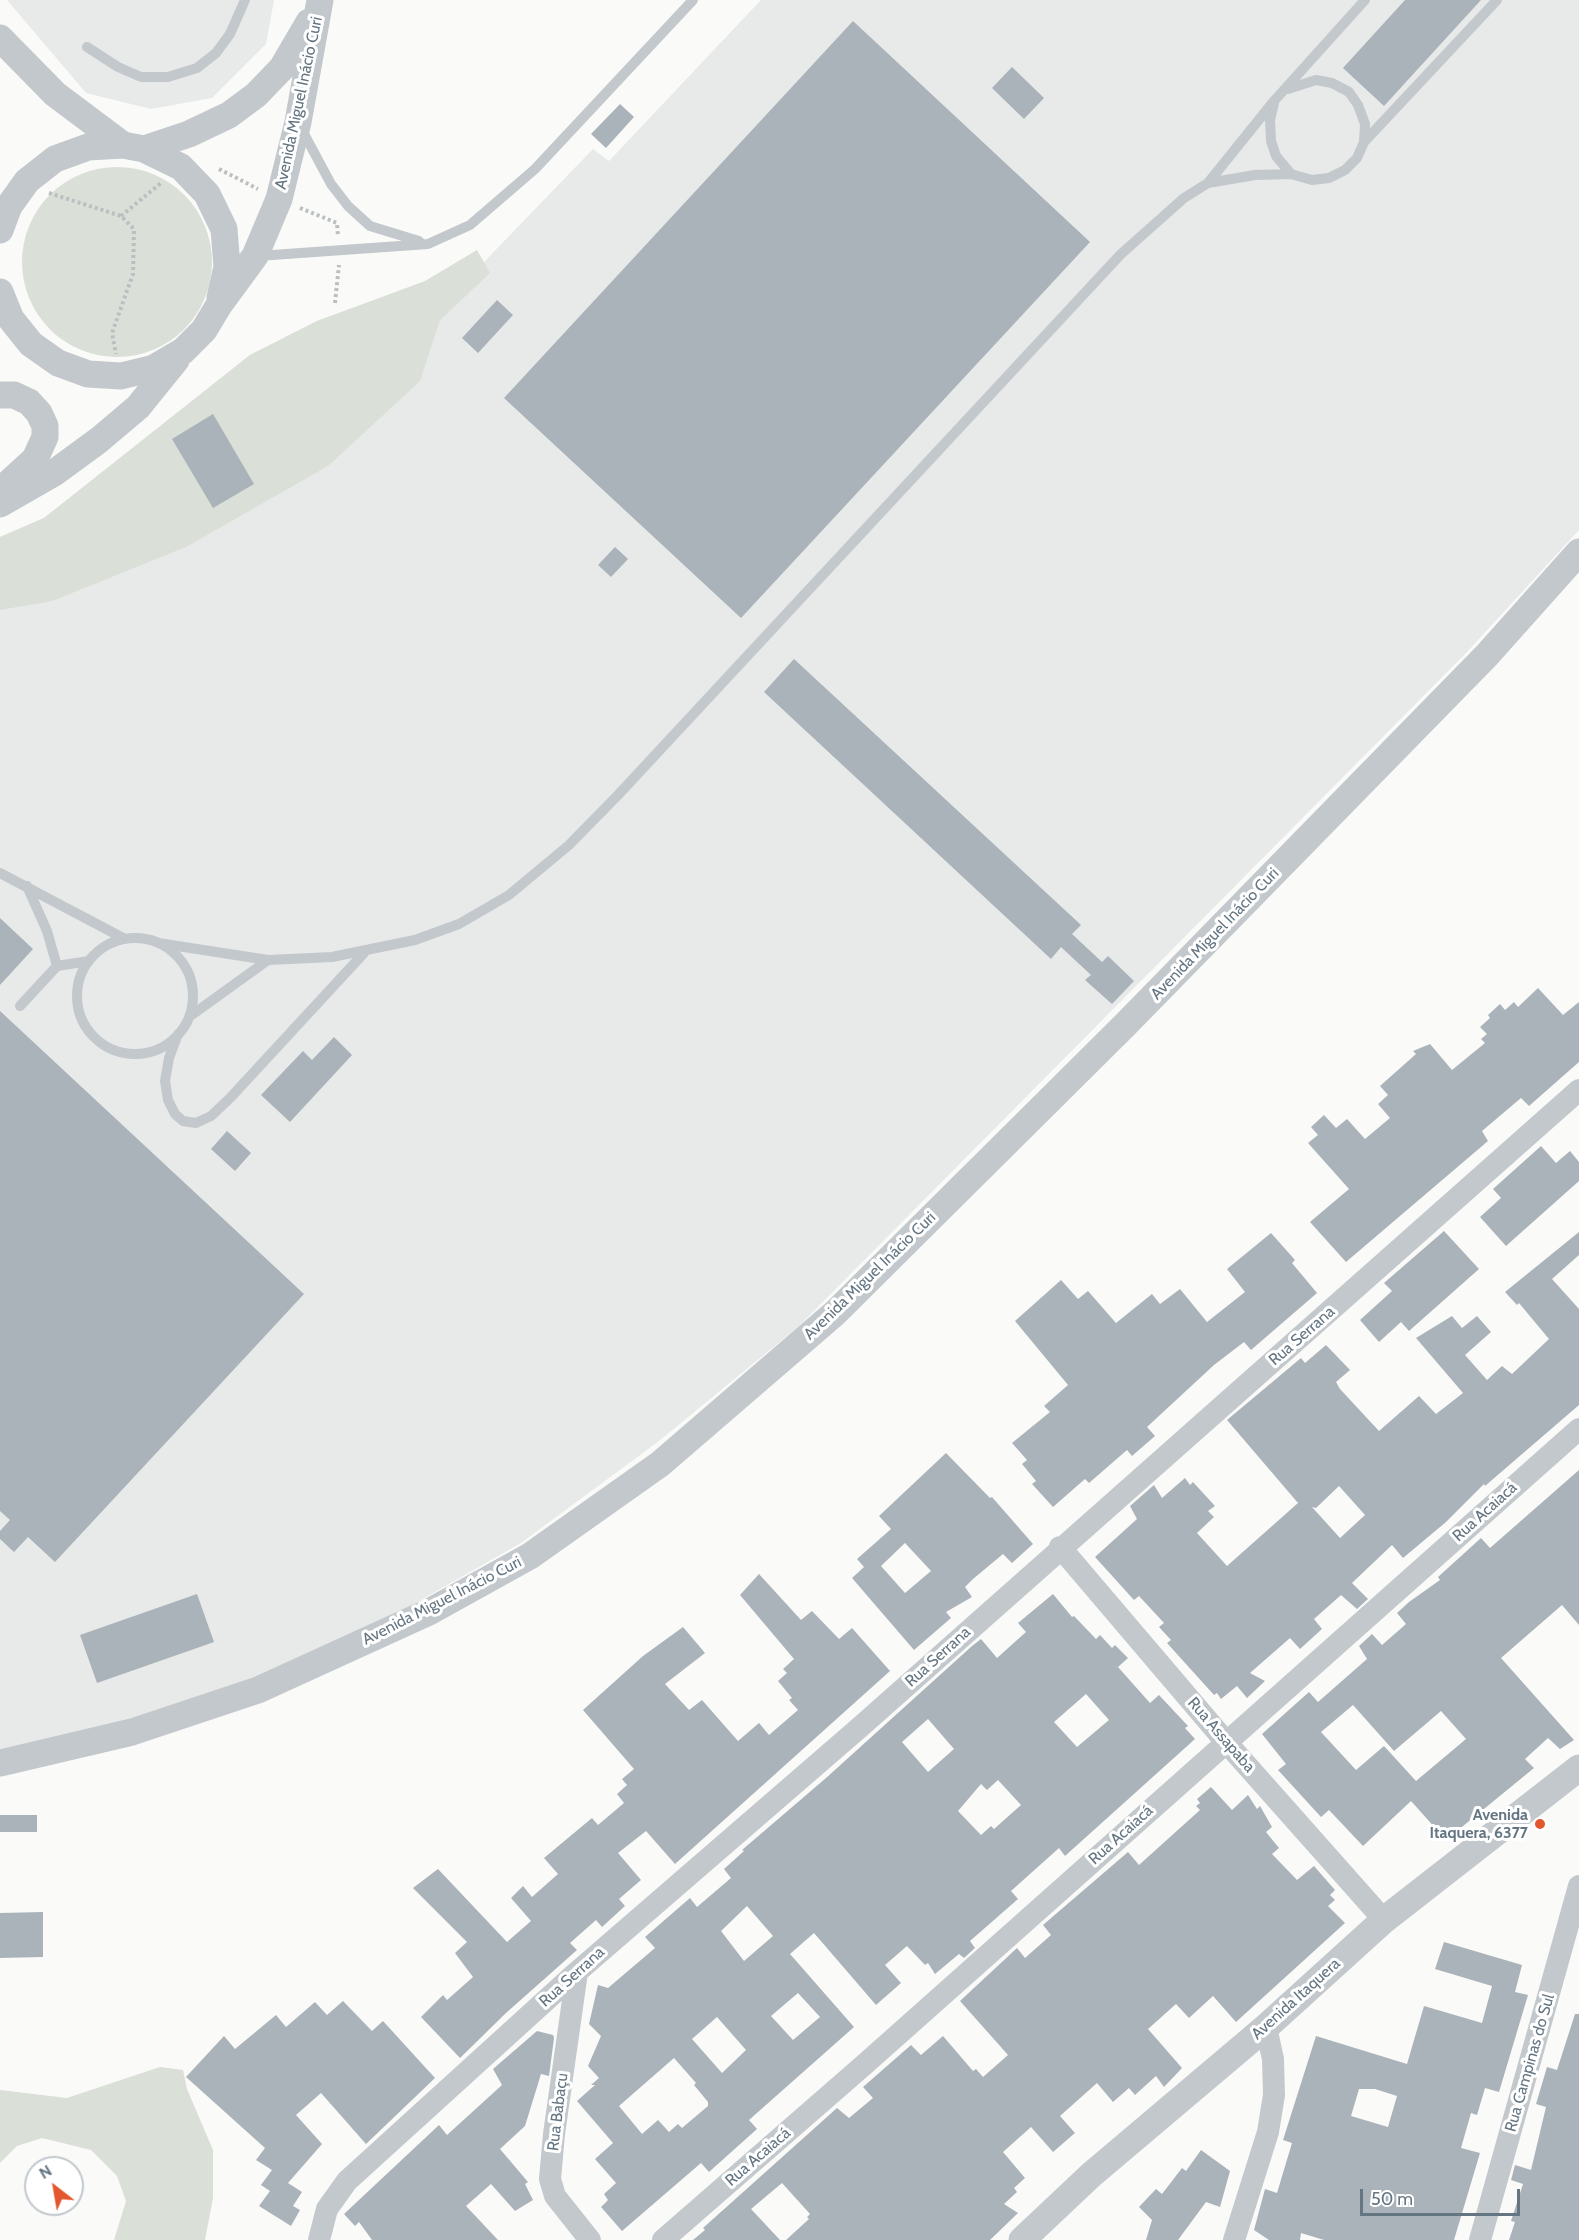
<!DOCTYPE html>
<html>
<head>
<meta charset="utf-8">
<style>
	body { margin:0 }
	#map { position:relative; width:1579px; height:2240px; overflow:hidden; background:#fafaf8; font-family:Cabin,sans-serif }
	canvas { display:block }
	.north { position:absolute; left:24px; top:2156px; width:60px; height:60px; box-sizing:border-box; background:#fff; border:2px solid #c1c8cd; border-radius:50%; rotate:329deg; font-size:16px; font-weight:700; line-height:24px; text-align:center; color:#657683 }
	.north::after { content:''; display:block; margin:auto; width:21px; height:27px; background:#e4572e; clip-path:polygon(50% 0,100% 100%,50% 72%,0 100%) }
	.scale { position:absolute; left:1360px; top:2189px; width:160px; height:27px; box-sizing:border-box; border:3px solid #657683; border-top:0; padding-left:8px; font-size:18px; line-height:21px; white-space:nowrap; color:#657683; -webkit-text-stroke:4px #fff; paint-order:stroke }
</style>
</head>
<body>
<div id="map">
<canvas width="1579" height="2240"></canvas>
<div class="north">N</div>
<div class="scale">50 m</div>
</div>
<script>
const ctx = document.querySelector('canvas').getContext('2d');
ctx.lineJoin = 'round';
function fillPath(path, color) { ctx.fillStyle = color; ctx.fill(path, 'evenodd'); }
const shape = rows => new Path2D(rows.map(r => 'M' + r).join(''));
function strokePath(path, color, width, dash) { ctx.strokeStyle = color; ctx.lineWidth = width; ctx.lineCap = dash ? 'butt' : 'round'; ctx.setLineDash(dash || []); ctx.stroke(path); }
function write(font, color, halo, rows, align = 'center') {
  ctx.font = font + ' Cabin,sans-serif'; ctx.lineWidth = 6; ctx.setLineDash([]); ctx.textBaseline = 'middle'; ctx.strokeStyle = halo; ctx.fillStyle = color; for (const [text, x, y, turn = 0] of rows) {
    ctx.save(); ctx.translate(x, y); ctx.rotate((+turn || 0) * Math.PI / 180); ctx.textAlign = isNaN(turn) ? turn : align; if (halo) ctx.strokeText(text, 0, 0); ctx.fillText(text, 0, 0); ctx.restore();
  }
}
fillPath(shape([
	[7,0,274,0,266,44,212,98,151,109,86,93],
	[761,0,1579,0,1579,530,1467,652,799,1326,659,1441,521,1543,363,1633,206,1697,36,1746,0,1752,0,537,44,518,250,355,317,321,484,262,593,149,609,161]
]), '#e8e9e9');
fillPath(shape([
	'22 262a95 95 0 1 1 190 0a95 95 0 1 1-190 0Z',
	[477,250,490,273,440,320,420,381,328,466,186,547,52,601,0,610,0,537,44,518,250,355,317,321,425,281],
	[160,2067,183,2070,187,2089,213,2150,213,2198,205,2240,114,2240,126,2201,117,2176,91,2150,42,2138,17,2146,0,2163,0,2090,67,2098]
]), '#dadfd7');
fillPath(shape([
	[1405,0,1481,0,1384,106,1343,68],
	[853,21,1090,242,741,618,504,398],
	[1012,67,1044,98,1024,119,992,88],
	[620,104,634,117,606,148,591,134],
	[497,300,513,315,478,353,462,338],
	[213,414,254,484,213,508,172,439],
	[615,547,628,559,611,577,598,565],
	[794,659,1081,925,1072,934,1102,962,1108,956,1134,981,1112,1004,1085,980,1091,975,1061,947,1051,959,764,692],
	[0,918,33,949,0,985],
	[1538,988,1563,1015,1579,1002,1579,1062,1529,1106,1521,1098,1482,1131,1488,1141,1346,1262,1310,1222,1349,1189,1308,1143,1318,1135,1311,1127,1324,1115,1336,1128,1347,1119,1365,1139,1390,1118,1378,1104,1388,1095,1380,1086,1416,1054,1413,1051,1430,1044,1452,1070,1485,1043,1481,1039,1487,1034,1480,1027,1490,1018,1488,1015,1500,1004,1505,1010,1514,1002,1518,1007],
	[0,1011,304,1294,55,1562,28,1537,14,1552,0,1539,0,1531,10,1520,0,1511],
	[334,1037,352,1055,290,1122,261,1095,303,1051,312,1060],
	[227,1131,251,1153,235,1171,211,1149],
	[1541,1146,1556,1163,1570,1151,1579,1162,1579,1181,1506,1246,1480,1217,1501,1198,1493,1189],
	[1444,1231,1479,1269,1409,1331,1401,1322,1379,1342,1360,1320,1392,1291,1384,1283],
	[1579,1232,1579,1255,1552,1279,1579,1309,1579,1405,1485,1486,1484,1484,1446,1522,1403,1558,1392,1545,1352,1583,1368,1599,1357,1609,1341,1595,1314,1619,1322,1629,1300,1649,1290,1638,1250,1673,1265,1681,1247,1698,1237,1686,1221,1699,1217,1693,1214,1695,1167,1643,1171,1640,1159,1627,1164,1623,1139,1596,1134,1600,1095,1557,1137,1519,1130,1506,1154,1485,1162,1498,1185,1478,1190,1485,1193,1482,1215,1506,1208,1511,1214,1517,1197,1533,1227,1566,1298,1503,1227,1420,1301,1358,1305,1363,1326,1345,1350,1370,1336,1382,1340,1389,1379,1431,1419,1396,1436,1414,1463,1393,1416,1338,1452,1316,1462,1328,1477,1316,1491,1332,1465,1355,1487,1380,1502,1366,1512,1374,1549,1339,1519,1303,1517,1305,1505,1292],
	[1339,1486,1365,1515,1340,1538,1312,1507,1316,1508],
	[1271,1233,1295,1260,1292,1263,1317,1293,1251,1350,1244,1342,1214,1365,1147,1427,1155,1436,1132,1456,1127,1450,1089,1483,1085,1479,1053,1507,1032,1484,1036,1481,1022,1464,1027,1460,1012,1443,1050,1412,1044,1406,1068,1385,1015,1321,1061,1280,1078,1299,1088,1291,1116,1323,1152,1294,1160,1304,1180,1289,1207,1322,1245,1292,1227,1269],
	[946,1453,990,1498,992,1497,1033,1544,1012,1563,1003,1554,973,1579,965,1587,972,1597,946,1612,951,1618,914,1650,852,1578,864,1567,857,1559,891,1529,879,1516],
	[905,1543,931,1571,905,1593,881,1566],
	[1579,1470,1579,1625,1562,1605,1501,1658,1574,1740,1560,1749,1548,1738,1525,1759,1534,1768,1446,1840,1411,1801,1363,1846,1329,1810,1321,1817,1278,1770,1286,1764,1262,1734,1309,1692,1318,1702,1367,1659,1359,1646,1372,1634,1382,1645,1406,1624,1397,1613,1409,1602,1440,1580,1438,1577,1481,1538,1490,1548],
	[1353,1705,1394,1751,1441,1711,1466,1739,1416,1781,1384,1746,1356,1770,1321,1732],
	[759,1574,801,1620,812,1611,839,1639,852,1628,890,1671,675,1864,646,1831,618,1853,641,1880,619,1899,625,1906,602,1927,596,1920,570,1943,577,1950,506,2013,460,2058,421,2017,443,1995,447,2000,473,1977,455,1953,467,1942,413,1888,438,1869,507,1942,531,1921,511,1898,523,1886,532,1897,558,1874,544,1858,592,1818,598,1825,624,1803,617,1794,627,1785,622,1779,634,1769,583,1710,643,1656,683,1627,705,1653,665,1684,689,1710,702,1700,738,1741,759,1723,769,1735,798,1710,789,1700,792,1698,778,1681,787,1673,783,1669,794,1659,740,1595],
	[197,1594,214,1642,97,1683,80,1635],
	[1053,1594,1072,1617,1074,1616,1096,1639,1100,1635,1112,1648,1115,1645,1128,1658,1118,1667,1150,1703,1159,1695,1188,1726,1185,1728,1195,1739,1065,1856,1059,1848,1011,1891,1018,1899,970,1941,975,1948,964,1958,959,1954,935,1974,928,1963,925,1965,907,1946,885,1965,901,1983,876,2005,814,1933,790,1954,854,2027,749,2120,757,2129,709,2172,701,2163,622,2231,601,2207,608,2200,604,2194,616,2183,595,2159,613,2143,577,2101,595,2085,591,2085,599,2078,588,2066,601,2036,589,2024,598,1985,608,1988,655,1948,645,1937,690,1898,697,1907,731,1878,724,1869,744,1851,742,1850,826,1778,972,1646,981,1639,997,1658,1026,1632,1018,1623],
	[1086,1694,1109,1720,1077,1747,1054,1722],
	[928,1719,954,1749,928,1772,902,1742],
	[998,1780,1021,1805,994,1829,991,1826,981,1835,958,1811,981,1784,987,1790],
	[747,1906,773,1936,744,1961,721,1931],
	[798,1993,820,2017,793,2040,771,2016],
	[717,2017,746,2050,722,2073,692,2039],
	[674,2058,696,2083,694,2085,708,2102,708,2106,682,2128,678,2124,669,2132,658,2120,642,2134,619,2106],
	[1211,1787,1232,1810,1248,1795,1257,1809,1260,1806,1272,1827,1266,1832,1279,1848,1272,1854,1297,1880,1314,1866,1335,1890,1330,1895,1335,1900,1328,1906,1345,1923,1236,2022,1213,1996,1189,2018,1176,2004,1148,2029,1182,2068,1164,2087,1156,2076,1135,2095,1129,2088,1113,2102,1097,2083,1060,2116,1075,2133,1053,2152,1031,2127,1003,2152,1025,2178,1014,2188,1017,2192,1004,2204,1018,2213,990,2240,786,2240,809,2219,807,2217,810,2214,782,2183,751,2209,780,2240,693,2240,705,2230,703,2228,837,2108,849,2118,873,2098,863,2087,911,2045,921,2055,943,2036,973,2071,976,2069,983,2077,1008,2055,960,2001,1017,1948,1025,1958,1051,1935,1043,1925,1128,1852,1139,1865,1200,1810,1196,1806,1200,1803,1197,1799],
	[0,1815,37,1815,37,1832,0,1832],
	[43,1912,43,1957,0,1958,0,1913],
	[1444,1942,1522,1965,1515,1992,1528,1995,1499,2092,1485,2088,1477,2115,1471,2113,1461,2148,1480,2153,1454,2240,1324,2240,1301,2233,1300,2240,1269,2240,1254,2230,1265,2189,1277,2193,1292,2143,1283,2140,1316,2036,1407,2064,1424,2006,1482,2023,1492,1986,1435,1969],
	[1359,2089,1375,2089,1397,2096,1388,2127,1351,2116],
	[343,2001,372,2031,383,2021,435,2078,366,2144,321,2093,296,2115,322,2144,288,2183,302,2192,293,2206,300,2210,291,2226,259,2206,270,2191,261,2185,272,2170,256,2160,265,2148,186,2077,224,2036,235,2049,276,2015,286,2027,315,2002,327,2015],
	[1575,2014,1579,2014,1579,2240,1509,2240,1515,2222,1511,2221,1523,2184,1511,2180,1515,2165,1531,2170,1546,2107,1536,2104,1547,2067,1557,2070],
	[537,2031,553,2035,554,2038,549,2076,541,2074,525,2126,500,2149,528,2182,525,2184,533,2200,515,2211,491,2184,466,2206,498,2240,372,2240,359,2222,355,2226,344,2214,439,2125,447,2135,502,2085,493,2069],
	[1201,2150,1230,2171,1220,2207,1206,2202,1178,2240,1146,2240,1152,2220,1139,2207,1156,2189,1162,2194,1182,2168,1186,2171]
]), '#aab3b9');
strokePath(shape([
	[219,169,258,189],
	[49,193,121,216,134,229,133,274,112,333,116,354],
	[300,208,337,223,338,236],
	[121,216,161,183],
	[335,303,339,265]
]), '#bbbfc2', 4, [3, 3]);
strokePath(shape([
	[87,47,118,67,141,77,168,77,197,68,216,53,230,34,245,0],
	[1288,89,1316,80,1332,83,1349,92,1358,105,1365,124,1364,142],
	[1274,103,1270,120,1271,141,1276,156,1291,174,1312,180,1329,178,1345,170,1357,158,1364,142,1497,0],
	[302,130,331,184,348,206,370,226,419,241],
	[1208,183,1255,175,1291,174],
	[258,256,428,244,470,225,535,169,693,0],
	[0,873,125,939],
	[27,886,47,931,57,966],
	'77 996a58 58 0 1 1 116 0a58 58 0 1 1-116 0Z',
	[158,943,268,960,332,957,415,940,459,924,509,895,569,845,618,795,1121,254,1184,198,1208,183,1274,101,1365,0],
	[20,1006,57,966,89,961],
	[189,1017,268,960],
	[178,1034,169,1058,165,1081,168,1100,175,1114,183,1121,196,1123,211,1116,231,1097,364,953]
]), '#c3c8cc', 10);
strokePath(shape([
	[1060,1547,1226,1742,1384,1920],
	[577,1972,554,2134,550,2179,555,2196,590,2240],
	[319,2240,327,2209,347,2181,577,1972,859,1728,1579,1090],
	[663,2240,865,2064,1579,1429],
	[1234,2240,1268,2132,1274,2095,1273,2059,1266,2027],
	[1480,2240,1579,1886]
]), '#c3c8cc', 22);
strokePath(shape([
	[0,38,55,94,123,145],
	[144,149,189,134,229,115,256,95,282,68,309,22],
	[0,230,9,206,27,181,55,159,88,147,123,145,144,149,181,167,207,194,224,229,227,267,220,298],
	[0,292,11,319,31,344,58,363,88,374,121,376,154,368,183,351,204,330,219,305,255,256,279,199,298,122,320,0],
	[0,395,14,395,29,402,39,413,45,426,45,437,35,459,1,490],
	[0,504,54,473,99,440,138,407,176,360],
	[0,1763,132,1732,258,1690,429,1612,530,1556,660,1464,835,1313,1125,1025,1487,655,1579,552],
	[1022,2240,1091,2175,1266,2027,1384,1920,1579,1768]
]), '#c3c8cc', 27);
for (const [x, y, r, color] of [
	[1540,1824,6,"#e4572e"]
]) { const dot = new Path2D(); dot.arc(x, y, r, 0, 2 * Math.PI); ctx.fillStyle = color; ctx.fill(dot); strokePath(dot, '#fff', 2); }
write('16px', '#657683', '#fff', [
	["Avenida Miguel Inácio Curi",299,103,-78],
	["Avenida Miguel Inácio Curi",1215,934,-46],
	["Avenida Miguel Inácio Curi",870,1276,-44],
	["Rua Serrana",1302,1336,-41],
	["Rua Acaiacá",1485,1512,-42],
	["Avenida Miguel Inácio Curi",442,1601,-27],
	["Rua Serrana",938,1657,-42],
	["Rua Assapaba",1221,1735,49],
	["Rua Acaiacá",1121,1835,-42],
	["Rua Serrana",572,1977,-42],
	["Avenida Itaquera",1296,1999,-42],
	["Rua Campinas do Sul",1530,2063,-74],
	["Rua Babaçu",558,2112,-83],
	["Rua Acaiacá",758,2157,-41]
]);
write('bold 16px', '#657683', '#fff', [
	["Avenida",1528,1815],
	["Itaquera, 6377",1528,1833]
], 'right');
</script>
</body>
</html>
